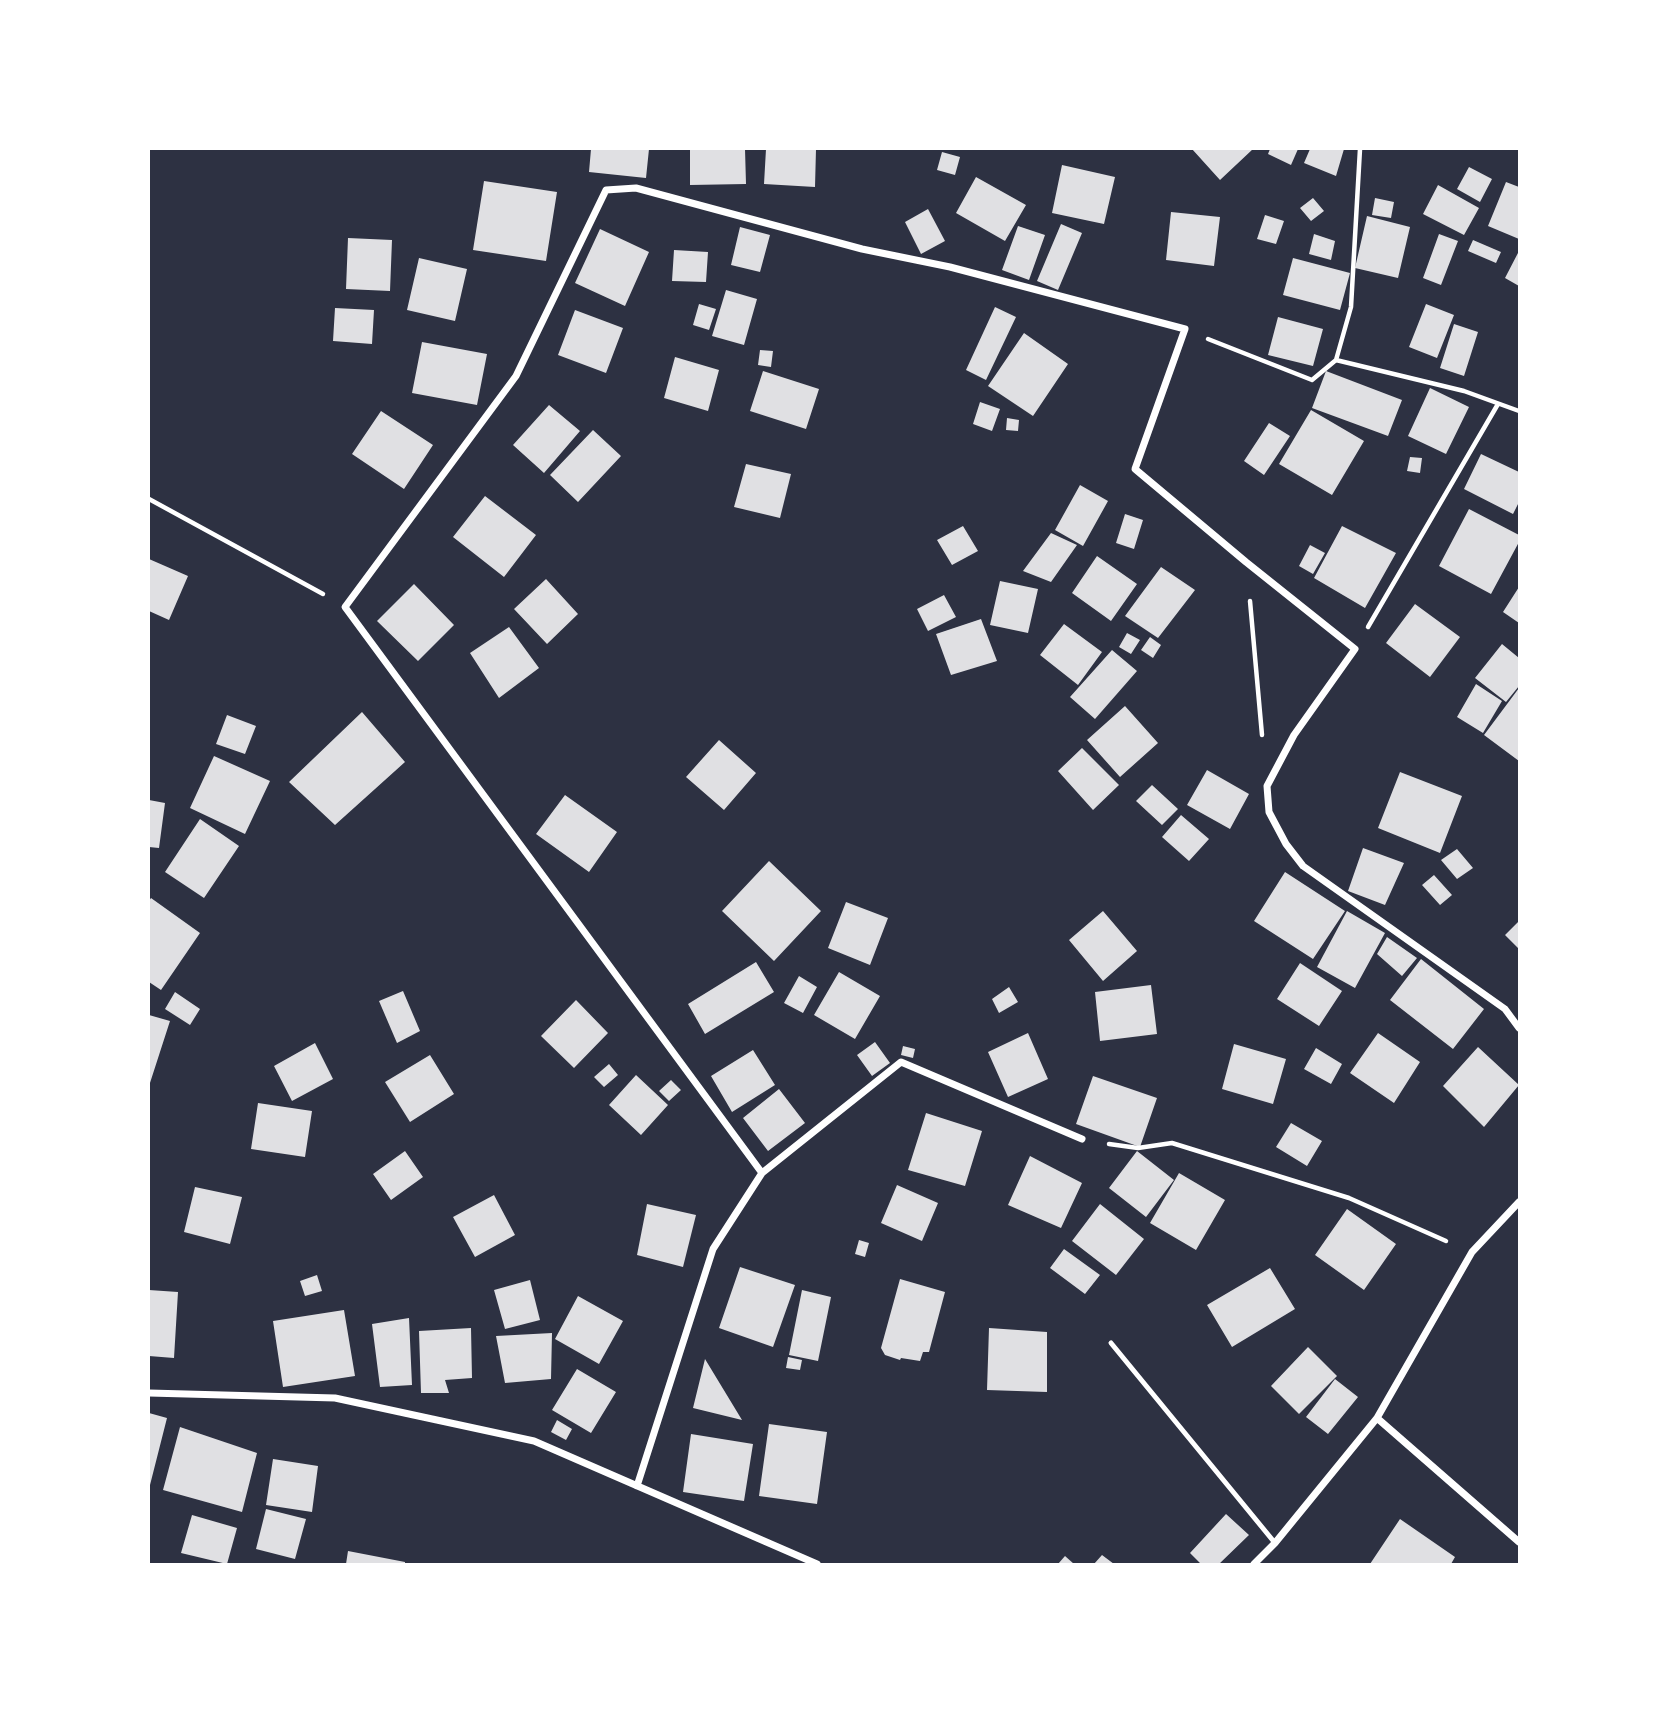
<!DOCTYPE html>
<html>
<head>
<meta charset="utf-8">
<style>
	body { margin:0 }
	#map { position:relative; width:1668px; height:1713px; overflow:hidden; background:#2d3142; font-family:Cabin,sans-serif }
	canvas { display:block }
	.frame { position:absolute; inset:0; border:150px solid #fff; pointer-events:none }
</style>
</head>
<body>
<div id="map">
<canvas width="1668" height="1713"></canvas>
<div class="frame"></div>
</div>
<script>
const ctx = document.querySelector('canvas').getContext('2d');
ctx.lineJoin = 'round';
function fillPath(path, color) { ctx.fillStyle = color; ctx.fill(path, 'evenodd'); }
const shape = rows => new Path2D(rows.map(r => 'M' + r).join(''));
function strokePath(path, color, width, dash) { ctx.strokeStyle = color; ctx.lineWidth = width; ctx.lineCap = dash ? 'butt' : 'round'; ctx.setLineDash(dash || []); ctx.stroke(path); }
fillPath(shape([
	[591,149,649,149,646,178,589,172],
	[690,149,745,149,746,184,690,185],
	[766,149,816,149,815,187,764,184],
	[1192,149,1253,149,1220,180],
	[1270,149,1298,149,1291,165,1268,154],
	[1310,149,1344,149,1336,176,1304,163],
	[942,152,960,157,955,175,937,170],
	[1062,165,1115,177,1104,224,1052,213],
	[1469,167,1492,179,1480,202,1457,189],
	[976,177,1026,205,1005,241,956,213],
	[484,181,557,192,546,261,473,250],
	[1506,182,1519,187,1519,239,1488,226],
	[1438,185,1479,208,1464,235,1423,214],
	[1313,198,1324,211,1311,221,1300,208],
	[1375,198,1394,202,1391,218,1372,215],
	[928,209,945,241,921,254,905,222],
	[1171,212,1220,217,1214,266,1166,260],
	[1265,215,1284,221,1276,244,1257,239],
	[1367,216,1410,227,1398,278,1355,268],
	[1061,224,1082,233,1058,290,1037,281],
	[1018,226,1045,235,1029,280,1002,270],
	[740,227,770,235,760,272,731,265],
	[600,229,649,252,625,306,575,283],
	[1314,234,1335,241,1331,260,1309,254],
	[1439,234,1458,241,1441,285,1423,278],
	[348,238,392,240,390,291,346,289],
	[1473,240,1501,252,1496,263,1468,251],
	[674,250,708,252,706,282,672,281],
	[1519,251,1519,286,1505,278],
	[419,258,467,269,455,321,407,310],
	[1293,258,1350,273,1340,310,1283,295],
	[726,290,757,299,744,345,712,336],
	[699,304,716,309,709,330,693,325],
	[1426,304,1454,315,1437,358,1409,347],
	[995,307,1016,317,986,380,966,370],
	[335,308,374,310,372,344,333,341],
	[575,310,623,328,606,373,558,355],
	[1278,317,1323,329,1313,366,1268,355],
	[1454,324,1478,332,1464,376,1440,368],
	[1024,333,1068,364,1033,416,988,386],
	[422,342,487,354,477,405,412,393],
	[760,350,773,351,771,367,758,365],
	[675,357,719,370,708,411,664,398],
	[763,371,819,389,806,429,750,411],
	[1326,371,1402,400,1388,436,1312,408],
	[1430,388,1469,407,1446,454,1408,436],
	[980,402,1000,409,992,431,973,424],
	[549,405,580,431,544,473,513,445],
	[1311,410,1364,441,1332,495,1279,464],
	[381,411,433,445,404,489,352,454],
	[1007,418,1019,420,1018,431,1006,430],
	[1269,423,1290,436,1264,475,1244,461],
	[593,430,621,456,578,502,550,475],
	[1481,454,1519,472,1519,502,1513,514,1464,489],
	[1410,457,1422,458,1420,473,1407,471],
	[746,464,791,474,780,518,734,507],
	[1080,485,1108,501,1083,546,1055,530],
	[485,496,536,535,504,577,453,537],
	[1469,509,1519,535,1519,542,1491,594,1439,566],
	[1125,514,1143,520,1134,549,1116,543],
	[963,526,978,551,952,565,937,540],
	[1342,526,1396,553,1365,608,1314,578],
	[1051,533,1077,545,1051,582,1023,571],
	[1310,545,1325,553,1313,574,1299,566],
	[1097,556,1137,584,1111,621,1072,593],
	[149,559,188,576,169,620,149,611],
	[1161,567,1195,590,1158,638,1125,616],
	[546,579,578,614,547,644,514,609],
	[1000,581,1038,589,1028,633,990,625],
	[414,584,454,625,418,661,377,621],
	[1519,587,1519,623,1503,612],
	[944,595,956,617,928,631,917,609],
	[1415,604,1460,637,1430,677,1386,643],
	[981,619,997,661,951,675,936,634],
	[1064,624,1102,652,1078,685,1040,655],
	[509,627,539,668,499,698,470,653],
	[1127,633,1140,640,1131,654,1119,647],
	[1150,637,1161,645,1153,658,1141,650],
	[1502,644,1519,658,1519,686,1506,702,1475,678],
	[1112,650,1137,671,1095,719,1070,697],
	[1476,684,1502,701,1483,733,1457,717],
	[1519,688,1519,761,1484,735],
	[1125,706,1158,743,1120,777,1087,740],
	[362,712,405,762,335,825,289,782],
	[227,715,256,726,245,754,216,744],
	[719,740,756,773,724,810,686,777],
	[1082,748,1119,785,1093,810,1058,771],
	[214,756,270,781,245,834,190,808],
	[1207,770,1249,794,1230,829,1187,805],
	[1400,772,1462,796,1440,853,1378,828],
	[1152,785,1178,809,1162,825,1136,801],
	[565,795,617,832,589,872,536,834],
	[149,800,165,803,159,848,149,847],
	[1181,815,1209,839,1189,861,1162,837],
	[200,819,239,846,204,898,165,872],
	[1363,848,1404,863,1385,905,1348,891],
	[1457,849,1473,868,1457,879,1441,860],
	[769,861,821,911,774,961,722,911],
	[1285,872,1345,911,1313,959,1254,921],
	[1434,875,1452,895,1440,905,1422,885],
	[151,898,200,933,161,990,149,982,149,901],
	[846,902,888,918,870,965,828,948],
	[1103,911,1137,951,1103,981,1069,940],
	[1347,911,1385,933,1355,988,1317,967],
	[1519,921,1519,949,1505,935],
	[1387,937,1417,958,1402,976,1377,954],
	[1421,959,1484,1009,1453,1049,1390,1000],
	[756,962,774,992,705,1034,688,1004],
	[1300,963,1342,991,1319,1026,1277,999],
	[839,972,880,996,855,1039,814,1015],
	[799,976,817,987,803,1013,784,1003],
	[1151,985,1157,1034,1100,1041,1095,992],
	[1009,987,1018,1002,999,1013,992,999],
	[403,991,420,1031,397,1043,379,1001],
	[175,992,200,1009,190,1025,165,1009],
	[576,1000,608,1033,574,1068,541,1036],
	[149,1015,170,1021,149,1086],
	[1028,1033,1048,1079,1008,1097,988,1052],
	[1378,1033,1420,1062,1394,1103,1350,1073],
	[875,1042,890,1063,872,1076,857,1055],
	[315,1043,333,1079,292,1101,274,1066],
	[1234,1044,1286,1059,1273,1104,1222,1089],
	[903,1046,915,1049,913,1058,901,1055],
	[1478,1047,1519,1085,1484,1127,1443,1086],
	[1316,1048,1342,1064,1331,1084,1304,1069],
	[753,1050,775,1085,732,1112,711,1076],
	[430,1055,454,1094,410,1122,385,1082],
	[609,1064,618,1075,604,1087,594,1077],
	[636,1075,668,1105,641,1135,609,1105],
	[1093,1076,1157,1098,1140,1147,1076,1124],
	[671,1080,681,1090,669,1101,659,1091],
	[779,1089,805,1123,768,1151,743,1118],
	[258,1103,312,1111,305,1157,251,1149],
	[926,1113,982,1131,965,1186,908,1170],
	[1291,1123,1322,1141,1307,1166,1276,1147],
	[405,1151,423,1177,391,1200,373,1174],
	[1137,1151,1174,1180,1146,1217,1109,1188],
	[1030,1156,1082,1183,1061,1228,1008,1205],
	[1179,1173,1225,1200,1196,1250,1150,1223],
	[897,1185,938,1203,922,1241,881,1223],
	[195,1187,242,1197,230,1244,184,1232],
	[494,1195,515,1235,475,1257,453,1217],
	[647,1204,696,1215,683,1267,637,1255],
	[1100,1204,1144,1239,1116,1275,1072,1241],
	[1347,1209,1396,1244,1364,1290,1315,1255],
	[859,1240,869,1243,865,1257,855,1254],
	[1064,1249,1100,1275,1085,1294,1050,1268],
	[740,1267,795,1285,773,1347,719,1328],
	[1270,1268,1295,1309,1232,1347,1207,1305],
	[317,1275,322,1291,305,1296,300,1281],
	[900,1279,945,1292,929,1352,923,1352,920,1361,901,1358,900,1360,885,1355,881,1348],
	[530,1280,540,1320,505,1329,494,1290],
	[149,1290,178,1292,174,1358,149,1356],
	[802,1290,831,1297,818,1361,789,1355],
	[578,1296,623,1321,599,1364,555,1339],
	[344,1310,355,1376,283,1387,273,1321],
	[409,1318,412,1385,380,1387,372,1324],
	[471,1328,472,1378,445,1380,449,1393,421,1393,419,1331],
	[989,1328,1047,1332,1047,1392,987,1390],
	[552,1333,551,1379,505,1383,496,1336],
	[1308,1347,1337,1376,1299,1414,1271,1386],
	[788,1357,802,1360,800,1370,786,1368],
	[705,1359,742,1420,693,1408],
	[577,1369,616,1392,591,1433,552,1410],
	[1335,1379,1358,1397,1328,1434,1306,1417],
	[149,1413,167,1418,150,1485,149,1485],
	[557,1420,572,1429,566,1440,551,1432],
	[769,1424,827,1432,817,1504,759,1496],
	[180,1427,257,1453,242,1512,163,1490],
	[691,1434,753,1444,744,1501,683,1492],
	[273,1459,318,1466,312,1512,266,1505],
	[266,1509,306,1519,295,1559,256,1549],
	[1226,1514,1249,1535,1219,1564,1201,1564,1190,1553],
	[192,1515,237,1528,227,1564,181,1553],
	[1400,1519,1455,1557,1451,1564,1370,1564],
	[348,1551,405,1562,405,1564,346,1564],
	[1102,1555,1114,1564,1094,1564],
	[1065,1556,1074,1564,1058,1564]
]), '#e0e0e3');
strokePath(shape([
	[1208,339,1312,380,1336,360,1351,307,1360,149],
	[1336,360,1464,391,1519,411],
	[149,499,323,594],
	[1250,601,1262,735],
	[1368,627,1498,404],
	[1109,1144,1138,1148,1172,1143,1349,1198,1446,1241]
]), '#fff', 4.5);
strokePath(shape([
	[1111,1343,1275,1543]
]), '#fff', 5);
strokePath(shape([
	[762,1173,345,607,516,376,606,190,636,188,862,249,950,267,1185,329,1135,469,1246,562,1355,649,1294,735,1267,786,1269,812,1286,844,1303,866,1505,1009,1519,1028],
	[149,1393,335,1398,534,1441,817,1564],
	[1377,1418,1519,1542],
	[637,1486,713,1249,762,1173,901,1062,1082,1139],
	[1254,1564,1275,1543,1377,1418,1472,1252,1519,1202]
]), '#fff', 7);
</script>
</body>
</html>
